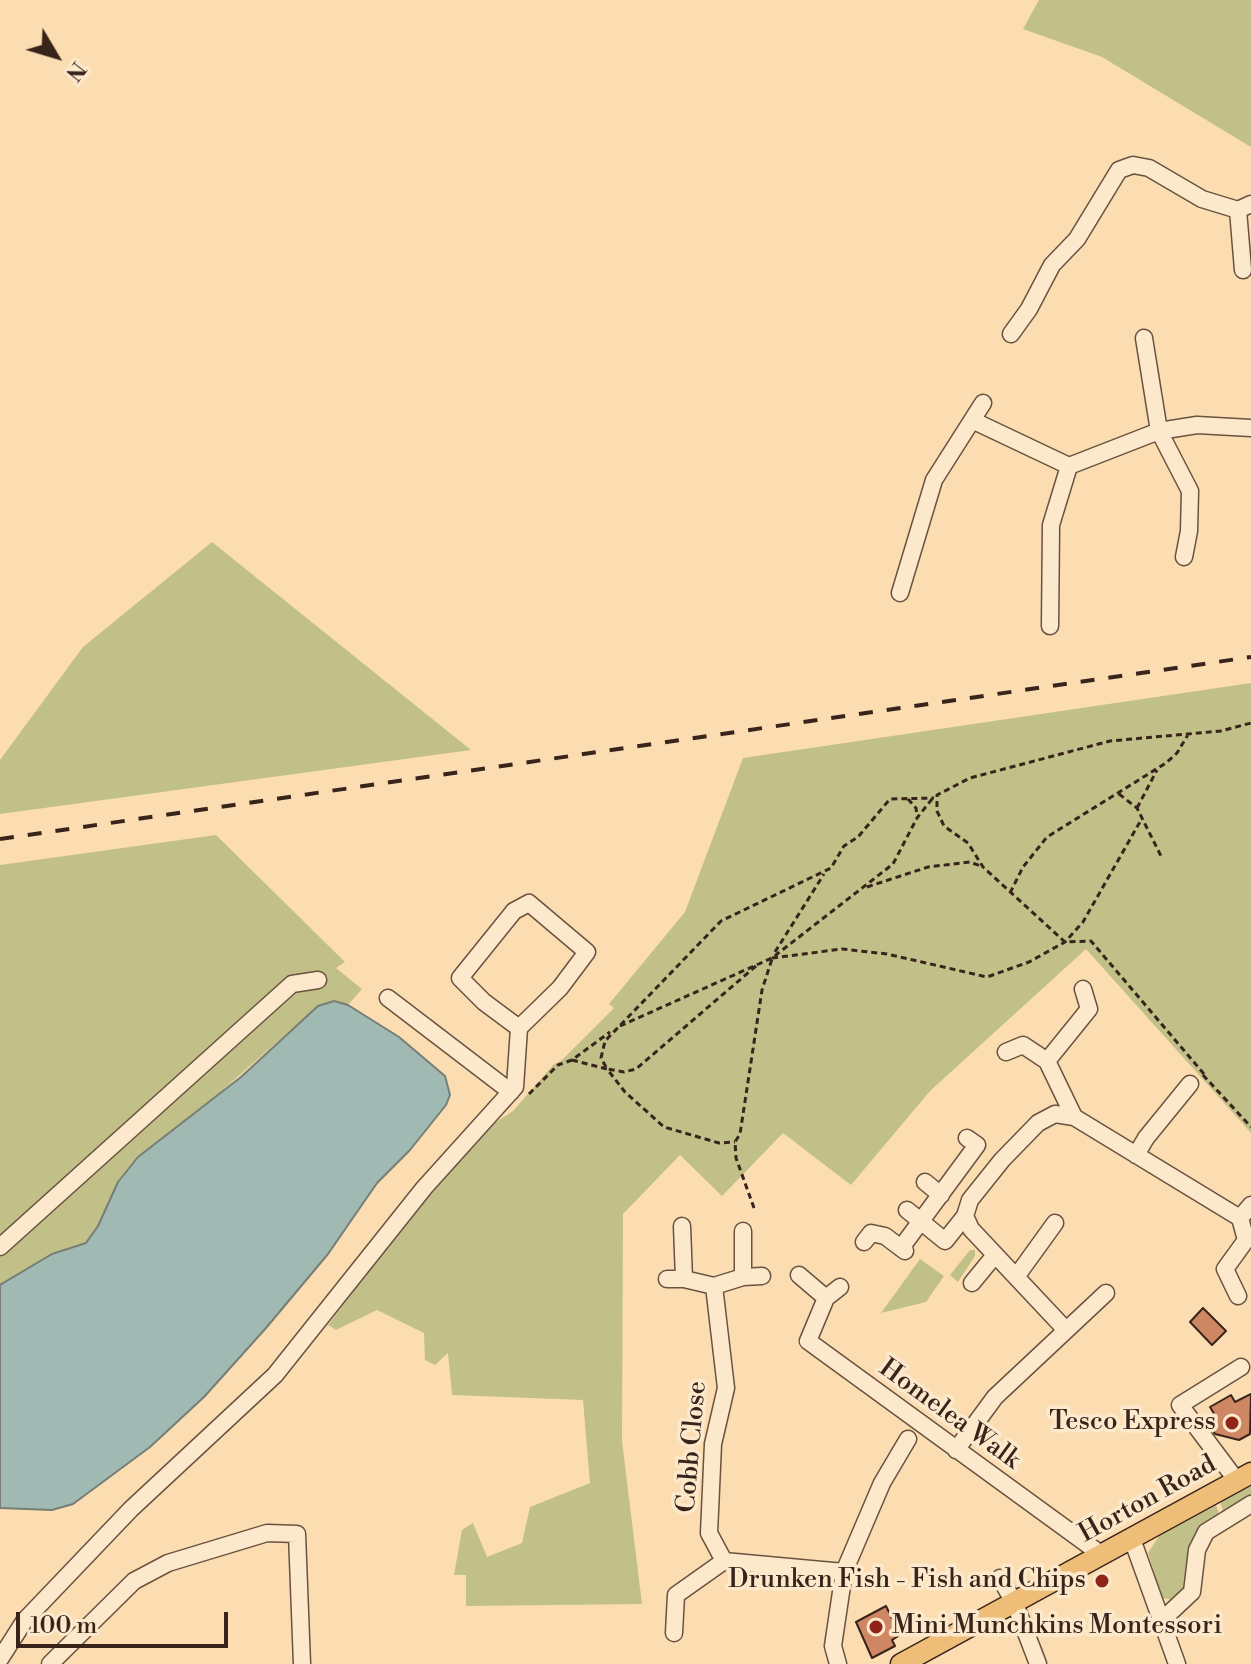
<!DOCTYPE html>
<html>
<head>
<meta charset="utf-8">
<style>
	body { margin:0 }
	#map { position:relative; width:1251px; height:1664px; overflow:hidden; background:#fbddb1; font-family:"Libre Bodoni",serif }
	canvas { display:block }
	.north { position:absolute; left:16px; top:16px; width:80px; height:80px; -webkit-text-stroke:6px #fce9cc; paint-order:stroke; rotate:128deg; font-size:22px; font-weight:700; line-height:32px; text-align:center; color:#38241b }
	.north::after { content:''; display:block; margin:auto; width:28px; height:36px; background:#38241b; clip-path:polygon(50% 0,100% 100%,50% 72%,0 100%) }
	.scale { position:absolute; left:16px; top:1612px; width:212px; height:36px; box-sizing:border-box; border:4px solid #38241b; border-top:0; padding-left:10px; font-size:24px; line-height:28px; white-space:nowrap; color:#38241b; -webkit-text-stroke:6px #fce9cc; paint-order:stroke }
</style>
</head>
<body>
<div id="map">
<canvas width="1251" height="1664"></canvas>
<div class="north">N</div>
<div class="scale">100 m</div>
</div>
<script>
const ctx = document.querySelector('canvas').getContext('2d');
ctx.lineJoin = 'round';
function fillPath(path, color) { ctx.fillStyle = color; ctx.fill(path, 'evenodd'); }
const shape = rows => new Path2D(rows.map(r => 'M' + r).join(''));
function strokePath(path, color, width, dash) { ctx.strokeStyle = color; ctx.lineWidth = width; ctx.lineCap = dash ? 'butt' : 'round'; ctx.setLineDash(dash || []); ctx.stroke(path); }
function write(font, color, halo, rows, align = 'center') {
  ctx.font = font + ' "Libre Bodoni",serif'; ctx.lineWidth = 7; ctx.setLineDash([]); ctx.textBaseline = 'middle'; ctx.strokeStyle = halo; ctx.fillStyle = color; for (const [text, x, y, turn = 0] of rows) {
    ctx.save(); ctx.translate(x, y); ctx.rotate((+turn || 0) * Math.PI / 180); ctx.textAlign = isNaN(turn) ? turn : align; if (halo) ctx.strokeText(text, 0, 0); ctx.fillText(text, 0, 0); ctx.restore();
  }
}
fillPath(shape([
	[1039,0,1251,0,1251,147,1102,57,1023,29],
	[212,542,471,750,0,814,0,760,83,647],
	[1251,683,1251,1133,1086,949,930,1091,851,1185,783,1133,722,1196,680,1155,623,1214,622,1441,642,1604,466,1606,466,1575,454,1575,462,1530,473,1523,487,1557,522,1543,530,1507,590,1483,583,1400,452,1395,448,1353,435,1365,425,1360,424,1333,377,1310,336,1330,328,1325,424,1198,490,1126,513,1111,553,1065,562,1060,614,1008,609,1004,685,912,743,758],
	[216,835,345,962,336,968,362,989,348,1005,333,1001,318,1006,118,1182,98,1226,86,1243,61,1251,0,1285,0,865],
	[970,1250,975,1250,975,1256,958,1282,950,1275],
	[920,1259,944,1276,926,1302,881,1313],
	[1251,1486,1251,1496,1223,1511,1220,1502],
	[1216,1505,1219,1514,1206,1521,1198,1534,1190,1586,1173,1600,1162,1598,1148,1553,1159,1536]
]), '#c2c089');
const water = shape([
	[334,1001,348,1005,399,1037,445,1076,450,1095,446,1105,410,1150,377,1183,328,1254,266,1328,204,1397,150,1447,73,1504,52,1510,0,1508,0,1285,52,1254,86,1243,98,1226,118,1182,138,1157,241,1077,318,1006,334,1001]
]);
fillPath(water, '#a0bab3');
strokePath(water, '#767e76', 2);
const building = shape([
	[1203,1308,1226,1331,1212,1345,1190,1322,1203,1308],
	[1251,1394,1250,1434,1239,1440,1215,1434,1212,1429,1216,1417,1210,1407,1231,1395,1235,1402,1251,1394],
	[886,1606,900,1635,892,1640,895,1646,872,1658,856,1622,886,1606]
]);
fillPath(building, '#cf8662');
strokePath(building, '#38241b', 2);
const minor = shape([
	[1238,210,1243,270],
	[1011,334,1029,309,1052,265,1077,239,1119,170,1133,165,1149,168,1202,199,1238,210,1251,204],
	[1144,338,1159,431,1190,491,1189,531,1184,557],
	[974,421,1069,466,1159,431,1197,425,1251,428],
	[900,593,934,480,983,403],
	[1050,626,1051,525,1069,466],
	[388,998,511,1092],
	[1006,1052,1023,1045,1047,1061,1089,1009,1083,989],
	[1047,1061,1074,1117],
	[1136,1155,1146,1138,1190,1084],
	[925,1182,941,1195],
	[907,1210,945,1241,965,1216],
	[1240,1218,1251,1205],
	[682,1226,684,1279,714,1286,743,1277,743,1231],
	[864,1242,871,1233,885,1236,905,1251],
	[0,1247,292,984,318,980],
	[901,1248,977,1145,967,1138],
	[799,1275,826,1298],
	[743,1277,762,1276],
	[1016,1277,1055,1223],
	[667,1279,684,1279],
	[972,1283,995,1255],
	[714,1286,726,1388,713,1444,709,1533,724,1561,844,1572],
	[826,1298,808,1341,1102,1555],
	[826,1298,840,1287],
	[1065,1329,971,1229,965,1216,970,1200,1002,1160,1038,1123,1055,1114,1074,1117,1240,1218,1246,1240,1225,1269,1238,1296],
	[956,1450,995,1397,1106,1293],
	[1237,1481,1180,1405,1241,1367],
	[1132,1539,1177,1664],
	[1000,1578,1015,1604,1038,1664],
	[1160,1622,1192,1592,1197,1550,1206,1532,1251,1504],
	[674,1633,676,1595,724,1561],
	[0,1659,25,1620,131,1509,275,1375,424,1188,515,1087,519,1028,560,988,587,952,529,903,514,911,460,978,484,1002,519,1028],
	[50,1664,134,1581,168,1563,267,1533,297,1534,302,1664],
	[838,1664,833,1646,844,1572,882,1483,908,1439]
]);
const major = shape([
	[901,1664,1251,1473]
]);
strokePath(minor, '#695240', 19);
strokePath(major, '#38241b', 23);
strokePath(shape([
	[1119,794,1137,808,1162,858],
	[908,799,916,808,917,815],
	[1137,808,1157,770],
	[867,887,928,867,970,862,983,867],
	[1010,893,1023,867,1047,837,1166,763,1177,753,1189,733],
	[775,952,824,874],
	[772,958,842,949,887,954,987,977,1029,962,1065,942,1083,922,1141,820],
	[756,966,636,1069,624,1072,607,1069,601,1058,605,1041,721,921,831,868,844,846,858,837,890,799,934,798],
	[620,1026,772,958,893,864,917,818,932,799],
	[572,1060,607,1069,625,1092,664,1127,719,1143,735,1142],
	[1204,1074,1091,941,1065,942,983,867,968,843,944,826,937,811,937,795,970,778,1110,741,1221,731,1251,723],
	[1203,1075,1251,1127],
	[529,1094,558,1065,572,1060,610,1032],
	[754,1208,736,1158,735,1142,740,1134,762,990,772,959]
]), '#38241b', 3, [6, 4]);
strokePath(minor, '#fce9cc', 16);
strokePath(major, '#eebe78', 20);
strokePath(shape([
	[0,839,1251,657]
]), '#38241b', 4, [14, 14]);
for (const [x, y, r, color] of [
	[1232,1423,8,"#8f2418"],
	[1102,1581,8,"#8f2418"],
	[876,1627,8,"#8f2418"]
]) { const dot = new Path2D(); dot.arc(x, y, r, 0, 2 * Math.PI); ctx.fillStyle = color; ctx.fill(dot); strokePath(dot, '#fce9cc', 3); }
write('26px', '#38241b', '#fce9cc', [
	["Homelea Walk",949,1415,36],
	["Cobb Close",693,1447,-85],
	["Horton Road",1148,1500,-29]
]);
write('26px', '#38241b', '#fce9cc', [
	["Tesco Express",1216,1423],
	["Drunken Fish - Fish and Chips",1086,1581],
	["Mini Munchkins Montessori",892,1627,"left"]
], 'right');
</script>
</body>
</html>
